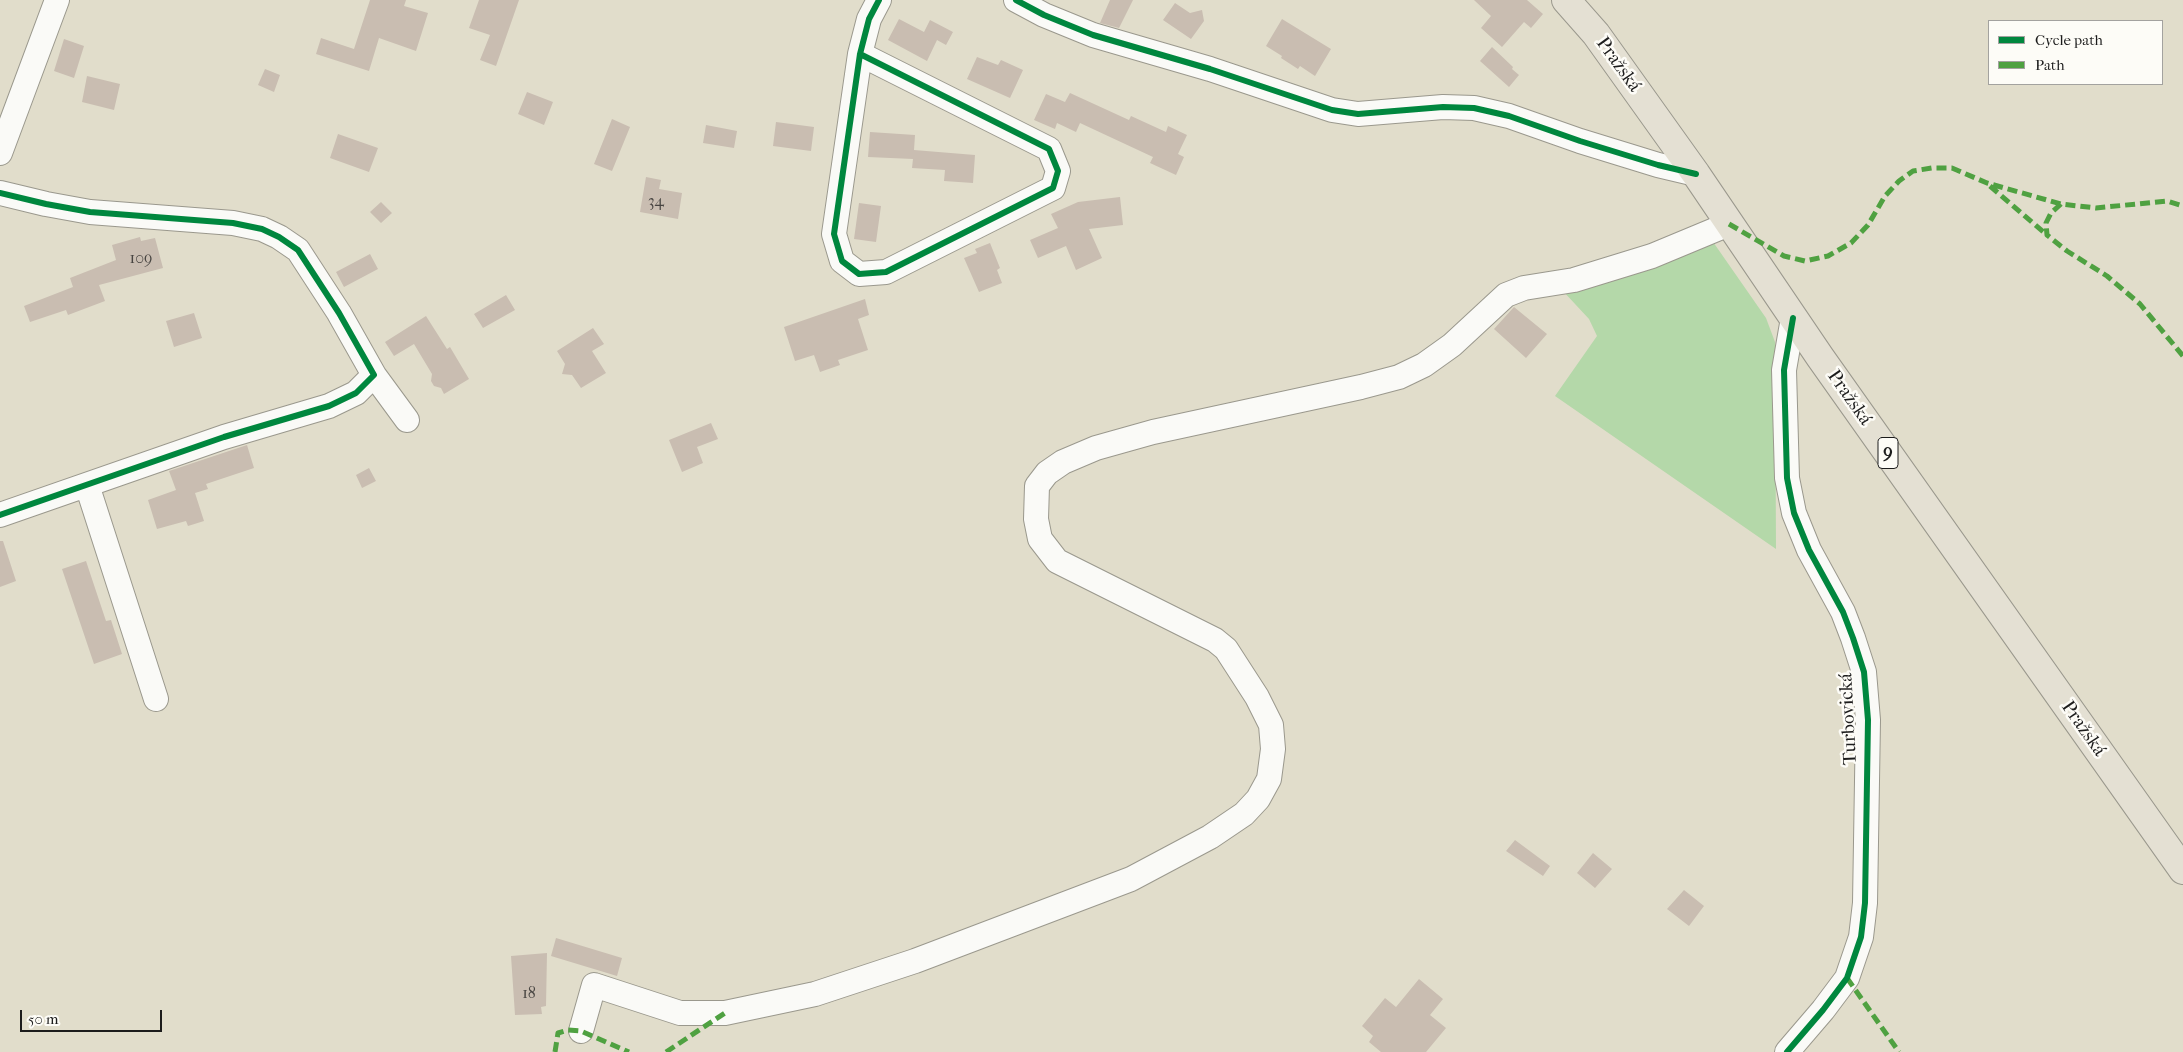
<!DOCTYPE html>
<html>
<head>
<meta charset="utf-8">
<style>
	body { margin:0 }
	#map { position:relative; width:2183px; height:1052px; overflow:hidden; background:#e1ddcb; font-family:"IM FELL French Canon",serif }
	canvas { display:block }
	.legend { position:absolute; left:1988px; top:20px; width:175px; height:65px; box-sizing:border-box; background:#fdfcf7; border:1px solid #a3a29f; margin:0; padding:6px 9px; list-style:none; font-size:15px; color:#1c1c1c }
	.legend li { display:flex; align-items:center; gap:10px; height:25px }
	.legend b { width:25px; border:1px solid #a3a29f }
	.scale { position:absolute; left:20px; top:1010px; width:142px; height:22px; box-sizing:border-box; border:2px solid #1c1c1c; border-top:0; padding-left:6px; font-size:15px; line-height:18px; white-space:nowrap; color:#1c1c1c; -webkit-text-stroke:4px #fdfcf7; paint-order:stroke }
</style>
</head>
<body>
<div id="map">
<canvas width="2183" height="1052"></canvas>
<ul class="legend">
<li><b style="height:6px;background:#00873e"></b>Cycle path</li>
<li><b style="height:6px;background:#4fa141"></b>Path</li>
</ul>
<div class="scale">50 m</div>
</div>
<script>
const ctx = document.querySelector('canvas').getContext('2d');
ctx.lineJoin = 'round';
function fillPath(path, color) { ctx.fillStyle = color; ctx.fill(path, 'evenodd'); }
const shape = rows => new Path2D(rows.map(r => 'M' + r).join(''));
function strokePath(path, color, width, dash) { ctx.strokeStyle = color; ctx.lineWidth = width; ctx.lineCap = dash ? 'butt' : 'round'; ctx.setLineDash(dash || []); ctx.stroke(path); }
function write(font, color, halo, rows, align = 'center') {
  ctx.font = font + ' "IM FELL French Canon",serif'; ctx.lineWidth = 5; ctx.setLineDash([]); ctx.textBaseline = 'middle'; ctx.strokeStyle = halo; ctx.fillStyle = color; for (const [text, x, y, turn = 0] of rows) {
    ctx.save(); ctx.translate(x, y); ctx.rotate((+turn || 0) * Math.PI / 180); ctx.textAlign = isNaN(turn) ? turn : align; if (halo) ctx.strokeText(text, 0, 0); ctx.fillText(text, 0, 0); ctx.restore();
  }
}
fillPath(shape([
	[1711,239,1766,318,1775,342,1776,549,1555,396,1597,336,1589,319,1562,290]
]), '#b4d8a9');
fillPath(shape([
	[370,0,406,0,404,6,428,13,416,51,379,38,369,71,316,54,321,38,354,49],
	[479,0,519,0,496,66,480,60,490,35,469,28],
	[1110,0,1133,0,1119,28,1100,23],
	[1474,0,1527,0,1543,14,1531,28,1524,22,1502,47,1481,28,1491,16],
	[1175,3,1190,13,1202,10,1204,21,1191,39,1163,20],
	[899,19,924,32,930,20,953,32,946,45,937,40,927,61,888,40],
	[1282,19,1331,49,1315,76,1300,66,1298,69,1281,58,1282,56,1266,46],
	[64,39,84,46,74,78,54,71],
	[1492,47,1513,67,1512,69,1519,75,1509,87,1480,61],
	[977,57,998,65,1001,60,1023,70,1010,98,967,79],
	[265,69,280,75,274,92,258,85],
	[87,76,120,84,114,110,82,102],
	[527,92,553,102,544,125,518,114],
	[1070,93,1129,120,1131,116,1166,132,1168,126,1187,135,1178,154,1184,157,1176,175,1150,163,1153,157,1080,123,1076,132,1057,123,1055,129,1034,120,1046,94,1065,102],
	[612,119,630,127,612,171,594,164],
	[776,122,814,127,811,151,773,146],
	[706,125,737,131,734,148,703,143],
	[870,132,915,135,914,150,975,155,973,183,944,181,945,170,912,168,913,159,868,157],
	[338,134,378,148,369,172,330,158],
	[646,177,661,180,659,189,682,193,678,219,640,212],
	[1120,197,1123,225,1089,229,1102,258,1076,270,1066,246,1038,258,1030,240,1058,228,1051,214,1078,202],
	[381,202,392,213,381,223,370,212],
	[859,203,881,206,876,242,854,239],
	[140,237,141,241,155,238,163,268,99,285,105,301,68,315,66,310,30,322,24,306,73,287,70,278,116,260,112,245],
	[990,243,1000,268,997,270,1002,283,979,292,964,258,977,253,975,249],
	[370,254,378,269,344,287,336,272],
	[506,295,515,310,483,328,474,314],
	[865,299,869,315,858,319,868,350,838,360,840,365,820,372,814,355,795,361,784,327],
	[1514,307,1547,334,1526,358,1494,329],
	[194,313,202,338,174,347,166,321],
	[426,316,447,349,450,347,469,379,444,394,441,388,434,386,431,381,432,374,414,344,394,356,385,342],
	[593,328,604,344,592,351,606,373,581,388,572,375,562,374,565,364,557,351],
	[711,423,718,439,697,447,703,463,682,472,669,440],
	[247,445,254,468,206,484,208,489,195,493,204,521,188,526,186,521,157,529,148,500,176,490,169,471],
	[369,468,376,481,362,488,356,475],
	[0,541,3,541,16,581,0,587],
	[86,561,106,621,111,620,122,654,94,664,62,569],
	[1515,840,1550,866,1543,876,1506,851],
	[1593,853,1612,869,1595,888,1577,873],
	[1684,890,1704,906,1689,926,1667,909],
	[556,938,622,958,617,976,551,956],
	[547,953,546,1006,541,1007,542,1014,515,1015,511,956],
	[1419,979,1443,999,1430,1015,1446,1028,1426,1052,1381,1052,1369,1042,1373,1036,1362,1026,1385,998,1396,1007]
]), '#c9bdb1');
const minor = shape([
	[1016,0,1044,15,1093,35,1210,69,1332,110,1358,114,1443,107,1474,108,1509,116,1580,141,1658,165,1696,174],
	[860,54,1049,149,1058,171,1053,188,886,272,859,274,842,261,834,234,860,54,869,19,879,0],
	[0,153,57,0],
	[0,193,46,204,90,212,233,223,262,229,279,237,298,250,339,313,374,375,356,393,329,406,224,437,0,515],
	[374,375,407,420],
	[87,485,156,699],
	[581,1031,594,985,680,1013,725,1013,815,994,915,961,1131,879,1210,837,1244,814,1258,799,1269,779,1273,749,1271,725,1257,697,1226,649,1215,640,1057,561,1040,539,1036,519,1037,486,1047,473,1063,462,1096,448,1153,432,1361,387,1399,377,1424,365,1452,345,1506,295,1524,288,1574,280,1652,256,1729,224],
	[1787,1052,1823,1010,1847,978,1861,937,1865,903,1868,720,1864,672,1853,638,1843,612,1809,550,1794,513,1787,478,1784,370,1793,318]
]);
const major = shape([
	[1566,0,1596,34,1696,174,1820,357,2183,870]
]);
strokePath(minor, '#9a988d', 26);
strokePath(major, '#9a988d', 30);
strokePath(minor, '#fafaf7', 24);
strokePath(major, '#e4e0d3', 28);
strokePath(shape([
	[1990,186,2047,235],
	[2061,204,2051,213,2046,223,2047,235,2067,251,2107,276,2140,304,2183,356],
	[1729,224,1784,256,1805,261,1828,256,1851,243,1868,225,1885,196,1899,181,1913,171,1932,168,1952,168,1987,183,2061,204,2096,208,2167,201,2183,206],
	[1847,978,1899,1052],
	[555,1052,558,1033,568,1030,581,1031,629,1052],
	[666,1052,725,1013]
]), '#4fa141', 5, [10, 5]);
strokePath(shape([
	[1016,0,1044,15,1093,35,1210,69,1332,110,1358,114,1443,107,1474,108,1509,116,1580,141,1658,165,1696,174],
	[860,54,1049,149,1058,171,1053,188,886,272,859,274,842,261,834,234,860,54,869,19,879,0],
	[0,193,46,204,90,212,233,223,262,229,279,237,298,250,339,313,374,375,356,393,329,406,224,437,0,515],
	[1787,1052,1823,1010,1847,978,1861,937,1865,903,1868,720,1864,672,1853,638,1843,612,1809,550,1794,513,1787,478,1784,370,1793,318]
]), '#00873e', 6);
write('16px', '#474441', null, [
	["34",656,202],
	["109",141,259],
	["18",529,994]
]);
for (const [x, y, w] of [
	[1888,453,20]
]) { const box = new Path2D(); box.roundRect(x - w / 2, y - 15.5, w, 31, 4); ctx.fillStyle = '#fdfcf7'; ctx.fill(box); strokePath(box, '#1c1c1c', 1); }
write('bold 18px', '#1c1c1c', null, [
	["9",1888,453]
]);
write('19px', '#1c1c1c', '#fdfcf7', [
	["Pražská",1618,65,54],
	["Pražská",1849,398,55],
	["Turbovická",1849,719,-93],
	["Pražská",2083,729,55]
]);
</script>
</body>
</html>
